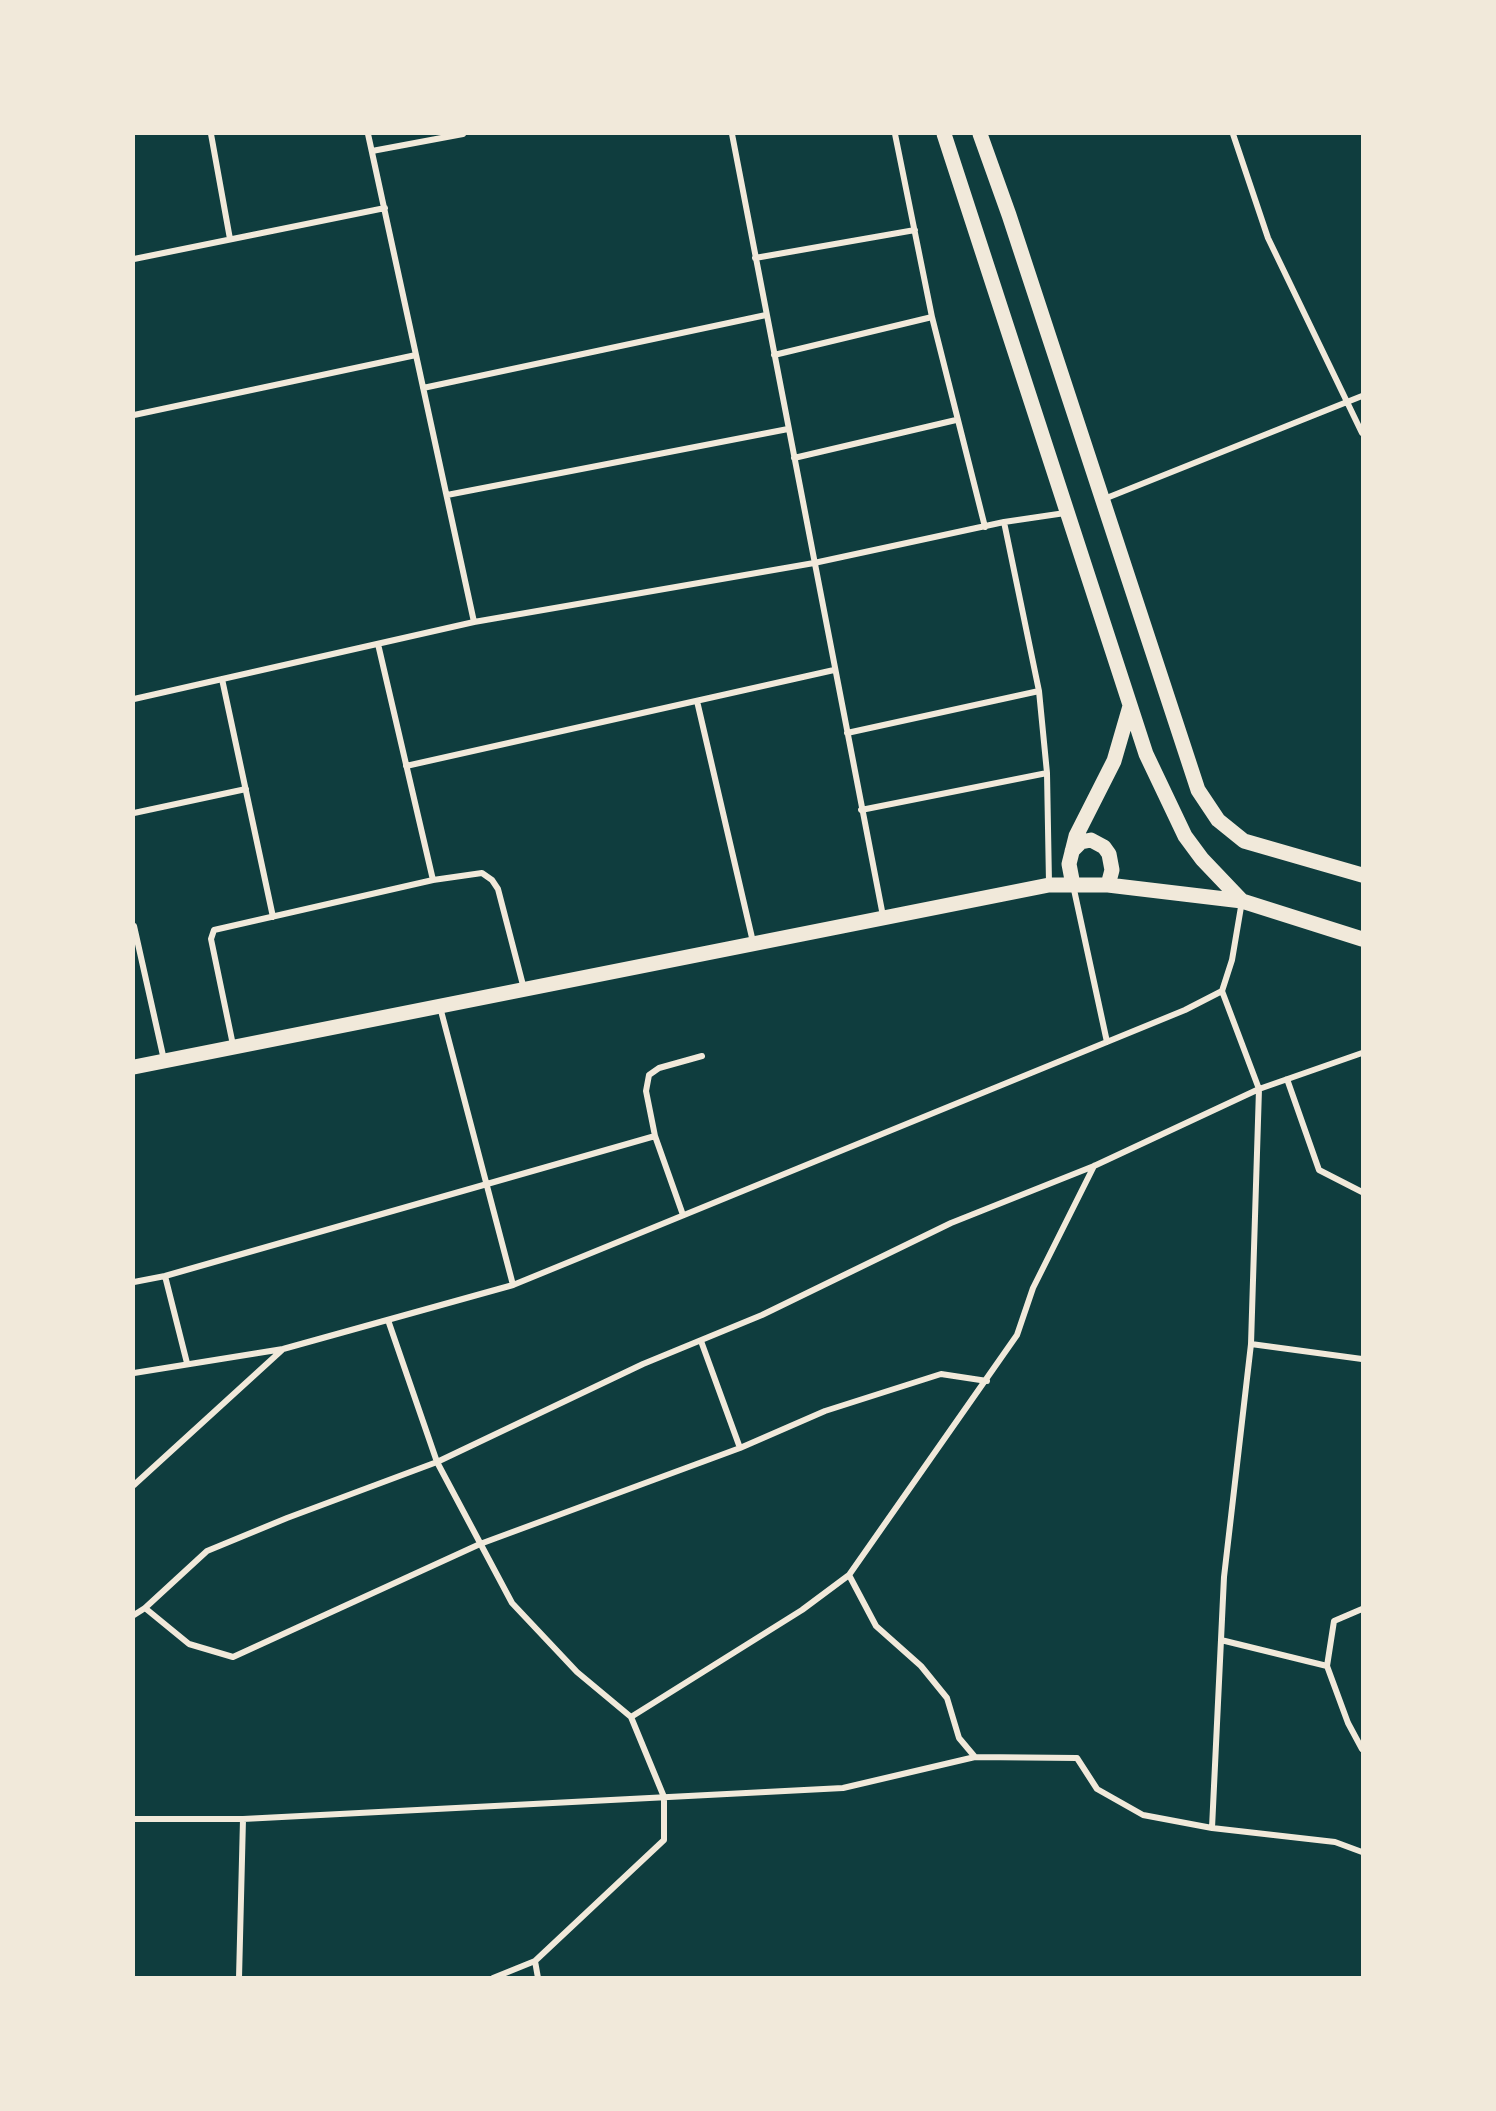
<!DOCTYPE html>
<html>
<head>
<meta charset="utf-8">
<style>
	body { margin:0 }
	#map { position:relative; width:1496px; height:2111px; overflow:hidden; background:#0f3d3e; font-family:"Exo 2",sans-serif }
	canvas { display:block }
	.frame { position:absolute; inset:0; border:135px solid #f1e9da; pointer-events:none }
</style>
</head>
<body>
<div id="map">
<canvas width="1496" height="2111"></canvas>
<div class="frame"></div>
</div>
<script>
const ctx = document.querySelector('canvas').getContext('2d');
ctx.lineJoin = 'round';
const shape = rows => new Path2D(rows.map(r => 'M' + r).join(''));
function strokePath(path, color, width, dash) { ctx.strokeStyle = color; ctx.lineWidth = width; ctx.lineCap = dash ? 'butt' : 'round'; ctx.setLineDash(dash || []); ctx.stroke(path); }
strokePath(shape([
	[211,134,230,239],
	[368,134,474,622],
	[732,134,883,916],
	[895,134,932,317,985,527],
	[1233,134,1268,238,1362,433],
	[372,151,463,134],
	[755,258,915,230],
	[134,259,385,208],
	[774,355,932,317],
	[423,388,766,315],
	[134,415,416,355],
	[794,458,956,420],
	[447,495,788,429],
	[1104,499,1362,396],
	[1004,522,1039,691,1047,773,1049,883],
	[378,644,433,880],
	[222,679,273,917],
	[134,699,474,622,814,563,1004,522,1065,513],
	[697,701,753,942],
	[847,733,1039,691],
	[406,766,834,670],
	[861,810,1047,773],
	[134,813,246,789],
	[1073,885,1107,1042],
	[134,926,164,1060],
	[440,1007,513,1285],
	[233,1045,211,939,214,930,433,880,482,873,492,880,498,889,524,989],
	[1287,1079,1319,1170,1362,1192],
	[683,1215,655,1136,646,1091,649,1075,659,1068,702,1056],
	[165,1276,187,1363],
	[134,1282,165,1276,655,1136],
	[388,1320,437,1462,512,1603,577,1672,631,1717,664,1797,664,1840,535,1961,538,1978],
	[701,1341,740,1448],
	[1251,1344,1362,1359],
	[134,1373,283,1349,513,1285,1185,1010,1222,991,1232,960,1242,901],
	[134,1485,282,1350],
	[849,1575,876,1626,921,1666,947,1698,959,1738,975,1757,1077,1758,1097,1789,1143,1815,1212,1828,1335,1842,1362,1852],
	[145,1608,189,1644,233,1657,480,1544,740,1448,825,1411,941,1374,987,1381],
	[1362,1609,1334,1621,1327,1666,1348,1723,1362,1749],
	[134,1615,145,1608,207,1551,287,1518,437,1462,643,1364,762,1315,951,1223,1094,1166,1259,1089,1362,1053],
	[1221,1640,1327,1666],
	[631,1717,802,1610,849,1575,1017,1335,1033,1288,1094,1166],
	[134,1819,243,1819,843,1788,975,1757],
	[1212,1828,1224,1577,1251,1344,1259,1089,1222,991],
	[239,1978,243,1819],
	[493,1978,535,1961]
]), '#f1e9da', 6);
strokePath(shape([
	[944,134,1146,754,1185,836,1202,859,1242,901],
	[980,134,1009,215,1198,790,1218,820,1244,841,1362,875],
	[1072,851,1081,842,1091,840,1104,847,1109,854,1112,870,1108,885],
	[1073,885,1069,864,1076,836,1114,761,1130,706],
	[134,1067,1049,885,1108,885,1242,901,1362,939]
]), '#f1e9da', 15);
</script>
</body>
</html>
